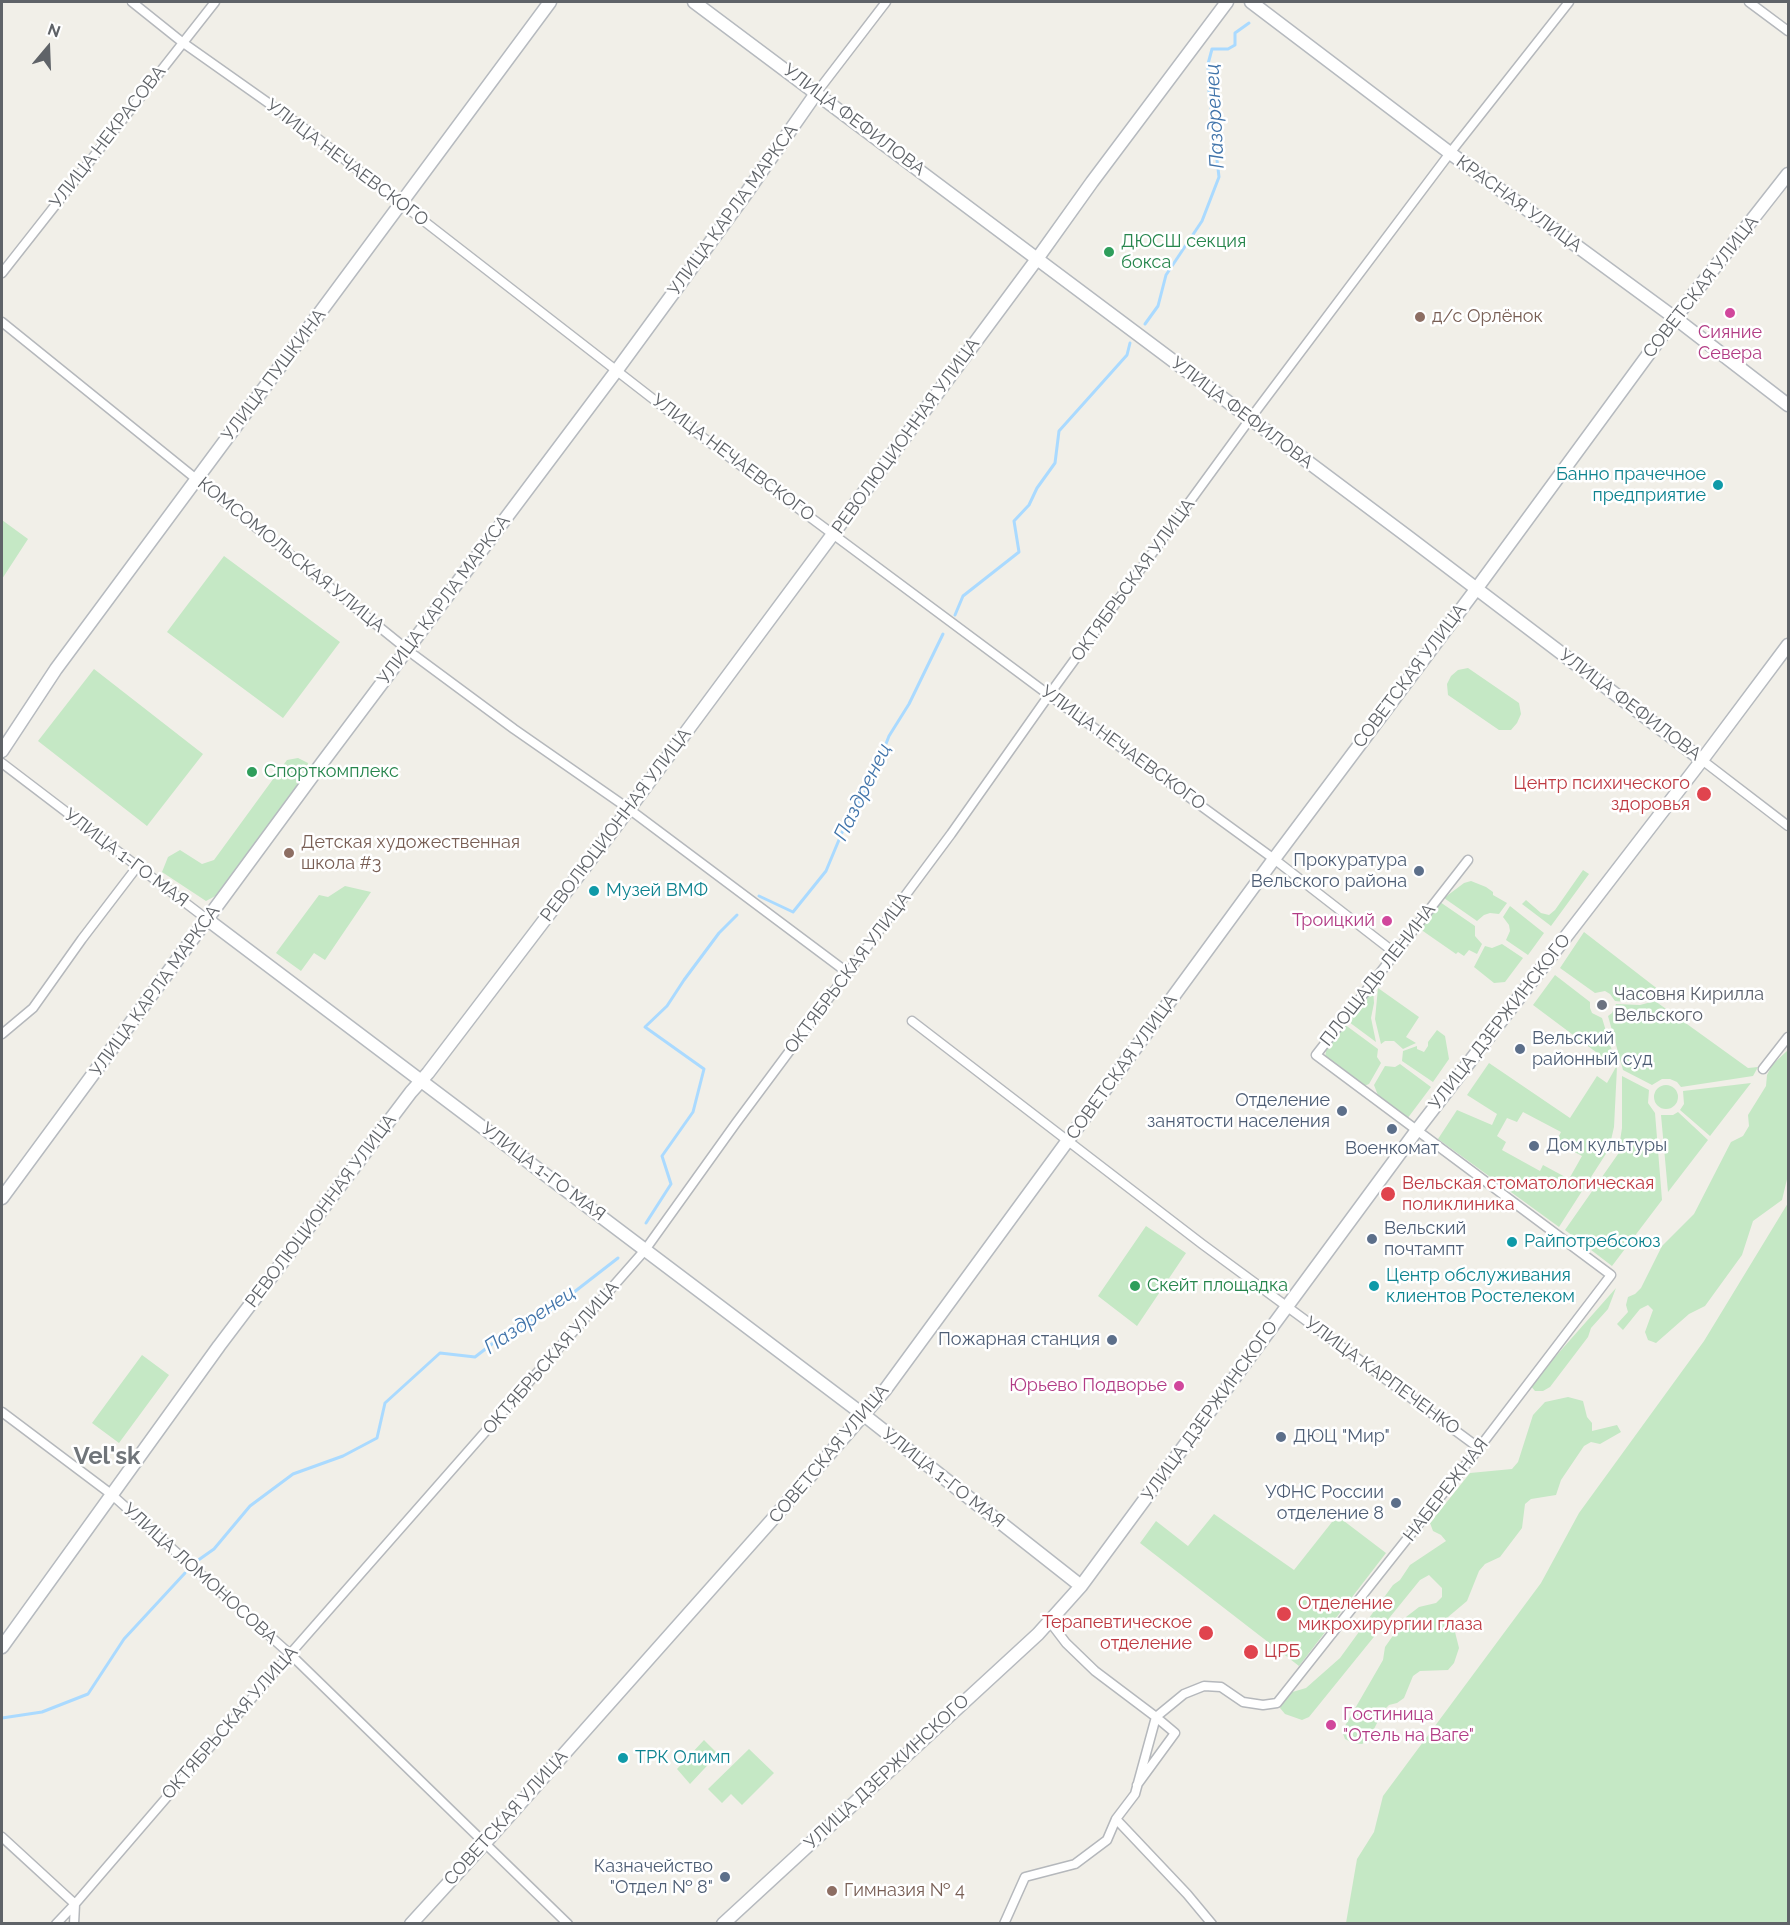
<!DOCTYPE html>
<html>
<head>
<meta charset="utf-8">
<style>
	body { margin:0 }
	#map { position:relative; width:1790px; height:1925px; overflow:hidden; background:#f1efe8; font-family:Raleway,sans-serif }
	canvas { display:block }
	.frame { position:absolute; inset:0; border:3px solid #5f6368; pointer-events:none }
	.north { position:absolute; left:18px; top:18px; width:60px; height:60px; -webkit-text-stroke:4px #fff; paint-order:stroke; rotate:19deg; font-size:16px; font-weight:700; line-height:24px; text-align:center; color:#5f6368 }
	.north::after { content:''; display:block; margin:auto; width:21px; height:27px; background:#5f6368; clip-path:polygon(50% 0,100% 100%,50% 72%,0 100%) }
</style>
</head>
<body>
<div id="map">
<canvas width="1790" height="1925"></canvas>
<div class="frame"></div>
<div class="north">N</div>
</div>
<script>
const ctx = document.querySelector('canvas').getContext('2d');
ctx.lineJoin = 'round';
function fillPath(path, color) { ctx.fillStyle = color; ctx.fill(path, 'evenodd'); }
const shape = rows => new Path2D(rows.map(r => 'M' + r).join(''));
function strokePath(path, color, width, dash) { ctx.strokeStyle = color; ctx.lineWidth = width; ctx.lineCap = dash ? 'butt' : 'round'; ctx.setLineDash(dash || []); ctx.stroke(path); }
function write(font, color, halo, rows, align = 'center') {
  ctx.font = font + ' Raleway,sans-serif'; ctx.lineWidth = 5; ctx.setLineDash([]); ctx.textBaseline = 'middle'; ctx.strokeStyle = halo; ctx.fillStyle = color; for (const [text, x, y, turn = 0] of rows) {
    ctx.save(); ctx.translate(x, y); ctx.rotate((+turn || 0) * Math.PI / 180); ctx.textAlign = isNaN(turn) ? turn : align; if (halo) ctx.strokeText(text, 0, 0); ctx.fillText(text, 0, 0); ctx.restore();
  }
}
fillPath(shape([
	[2,520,28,539,2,579],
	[224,556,340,642,283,718,167,632],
	[1468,668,1519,703,1521,714,1517,723,1511,730,1499,730,1448,695,1447,684,1451,676,1458,670],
	[94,669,203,754,147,826,38,741],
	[298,758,308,763,307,772,219,894,206,901,162,872,168,857,180,850,202,864,214,860,287,760],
	[1583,870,1589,874,1551,926,1522,904,1526,900,1541,913,1549,915,1555,910],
	[1471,881,1486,887,1493,892,1493,895,1507,903,1499,914,1490,913,1484,915,1477,921,1444,898,1464,883],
	[345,886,371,892,325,960,314,953,301,971,276,953,319,895,328,897],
	[1440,902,1475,926,1475,936,1482,944,1477,954,1469,950,1464,956,1458,952,1456,954,1420,929],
	[1510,906,1544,933,1528,955,1506,940,1510,931,1509,925,1503,917],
	[1584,932,1659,990,1645,999,1626,1002,1615,1001,1610,994,1605,991,1595,993,1560,968],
	[1502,944,1523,958,1505,982,1494,983,1474,967,1485,946,1492,948],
	[1555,975,1590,1002,1590,1008,1592,1013,1602,1018,1617,1067,1614,1127,1609,1149,1559,1227,1438,1139,1457,1110,1492,1125,1497,1114,1467,1095,1489,1063,1570,1118,1597,1076,1607,1083,1616,1067,1533,1005],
	[1523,1112,1561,1132,1556,1142,1582,1156,1569,1179,1543,1165,1540,1171,1502,1150,1506,1142,1497,1136,1507,1118,1517,1122],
	[1373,988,1374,1003,1371,1018,1376,1042,1349,1022],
	[1378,988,1419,1017,1406,1037,1416,1043,1403,1049,1394,1041,1385,1041,1381,1044,1375,1019],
	[1655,1001,1748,1068,1758,1067,1753,1076,1681,1087,1677,1082,1670,1079,1662,1079,1652,1085,1623,1070,1608,1016,1612,1013,1616,1004,1640,1005],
	[1344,1024,1378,1049,1377,1057,1381,1063,1369,1084,1364,1086,1325,1057,1327,1046],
	[1437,1030,1445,1036,1449,1059,1433,1082,1402,1061,1403,1051,1417,1046,1417,1049,1424,1052,1428,1046,1428,1042],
	[1788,1050,1788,1175,1782,1200,1753,1221,1742,1255,1705,1306,1689,1314,1656,1343,1648,1340,1645,1332,1653,1310,1648,1305,1640,1309,1623,1330,1617,1324,1628,1312,1626,1305,1628,1297,1635,1294,1641,1288,1662,1246,1694,1214,1731,1142,1743,1136,1749,1126,1748,1115,1766,1086,1767,1075,1772,1065],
	[1400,1064,1431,1087,1407,1119,1379,1098,1374,1085,1385,1066,1395,1067],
	[1622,1076,1649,1090,1648,1103,1655,1113,1662,1200,1612,1266,1565,1230,1618,1154,1622,1128],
	[1751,1083,1710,1136,1680,1110,1684,1104,1683,1091],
	'1654 1097a12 12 0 1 1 24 0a12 12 0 1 1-24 0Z',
	[1678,1112,1708,1140,1668,1192,1661,1115,1673,1115],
	[1788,1203,1788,1923,1346,1923,1357,1859,1374,1832,1383,1796,1541,1583,1579,1513,1704,1341],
	[1146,1226,1186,1253,1137,1326,1098,1296],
	[1616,1288,1608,1309,1591,1328,1588,1337,1550,1387,1543,1391,1535,1391,1530,1385,1540,1364,1555,1357],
	[142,1355,169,1375,119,1443,92,1423],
	[1568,1397,1583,1401,1587,1417,1592,1423,1592,1431,1617,1425,1621,1432,1600,1444,1591,1442,1584,1446,1561,1480,1556,1495,1531,1499,1525,1504,1522,1528,1500,1557,1485,1564,1479,1571,1467,1601,1448,1617,1453,1624,1459,1648,1454,1663,1448,1670,1420,1671,1413,1676,1404,1698,1397,1703,1389,1705,1383,1711,1369,1739,1362,1744,1353,1743,1345,1739,1342,1731,1383,1660,1385,1647,1406,1617,1419,1607,1436,1603,1442,1597,1442,1588,1429,1575,1420,1580,1309,1717,1302,1720,1285,1714,1280,1708,1283,1699,1289,1693,1306,1688,1340,1658,1393,1585,1400,1580,1410,1565,1446,1541,1441,1535,1433,1531,1430,1523,1470,1473,1512,1469,1518,1462,1533,1415,1545,1402],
	[1214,1514,1294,1570,1332,1522,1340,1518,1386,1553,1299,1666,1140,1543,1156,1521,1188,1546],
	[704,1740,718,1754,690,1784,677,1769],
	[749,1749,774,1773,742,1805,731,1794,722,1803,708,1789]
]), '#c5e8c5');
strokePath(shape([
	[1261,2,1262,2],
	[1145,324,1158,306,1166,275,1202,221,1219,177,1209,91,1208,64,1212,49,1228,49,1235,45,1235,33,1249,23],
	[955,615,963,596,1019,552,1014,521,1029,505,1037,488,1055,463,1059,431,1127,355,1130,343],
	[759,896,793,912,826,871,846,823,872,780,889,736,909,704,943,634],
	[646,1223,671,1184,662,1156,693,1112,704,1069,645,1027,667,1006,684,980,719,933,737,915],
	[197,1561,214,1549,250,1506,293,1474,343,1456,377,1438,385,1403,440,1353,475,1357,505,1334,551,1310,618,1258],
	[2,1718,42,1712,88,1694,124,1639,185,1573]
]), '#aadaff', 3);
const street = shape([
	[132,2,182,42,308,131,693,430,1049,695,1274,859,1395,953],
	[1749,2,1788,31],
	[817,92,886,2],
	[2,273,215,2],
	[2,322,414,655,514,729,629,809,848,973],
	[1702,760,1788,826],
	[2,763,208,920],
	[912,1021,1202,1244,1479,1448],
	[2,1034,33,1008,82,939,137,867],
	[1763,1069,1788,1037],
	[2,1412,111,1494,290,1654,568,1924],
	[1050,1622,1066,1643,1095,1671,1156,1717,1135,1794,1116,1819,1187,1894,1212,1924],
	[1137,1785,1175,1733,1156,1717,1184,1694,1204,1686,1221,1687,1243,1702,1263,1705,1277,1703,1479,1448,1611,1275,1316,1055,1468,860],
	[2,1837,75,1904,56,1924],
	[74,1924,75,1904,290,1654,645,1250,736,1123,951,834,1054,688,1250,419,1450,153,1569,2],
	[1004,1924,1025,1877,1075,1864,1107,1840,1116,1819]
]);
const secondary = shape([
	[694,2,1407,536,1702,760],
	[1251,2,1450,153,1675,318,1788,405],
	[2,751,56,669,550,2],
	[208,920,869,1419,1081,1586],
	[2,1198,322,763,617,370,745,195,817,92],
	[2,1647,219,1346,411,1092,428,1073,629,809,1037,259,1092,182,1227,2],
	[411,1924,485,1843,771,1521,885,1390,1274,859,1477,588,1675,318,1788,174],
	[723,1924,1038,1634,1081,1586,1417,1130,1702,760,1788,645]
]);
strokePath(street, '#b5b8bc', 11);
strokePath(secondary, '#b6babf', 15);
strokePath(street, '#fff', 8);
strokePath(secondary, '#fff', 12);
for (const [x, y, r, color] of [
	[1109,252,6,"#2e9e5b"],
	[1730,313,6,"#d1479c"],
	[1420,317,6,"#8d6e63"],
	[1718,485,6,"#0f9aa8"],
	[252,772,6,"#2e9e5b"],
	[1704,794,8,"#e0444e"],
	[289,853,6,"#8d6e63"],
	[1419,871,6,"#5c6f8a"],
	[594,891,6,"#0f9aa8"],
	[1387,921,6,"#d1479c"],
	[1602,1005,6,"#6b7280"],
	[1520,1049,6,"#5c6f8a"],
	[1342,1111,6,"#5c6f8a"],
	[1392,1129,6,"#5c6f8a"],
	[1534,1146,6,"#5c6f8a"],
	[1388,1194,8,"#e0444e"],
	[1372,1239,6,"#5c6f8a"],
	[1512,1242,6,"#0f9aa8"],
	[1135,1286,6,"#2e9e5b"],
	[1374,1286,6,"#0f9aa8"],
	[1112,1340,6,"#5c6f8a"],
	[1179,1386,6,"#d1479c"],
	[1281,1437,6,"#5c6f8a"],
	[1396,1503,6,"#5c6f8a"],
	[1284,1614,8,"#e0444e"],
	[1206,1633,8,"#e0444e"],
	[1251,1652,8,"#e0444e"],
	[1331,1725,6,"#d1479c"],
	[623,1758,6,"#0f9aa8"],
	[725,1877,6,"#5c6f8a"],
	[832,1891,6,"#8d6e63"]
]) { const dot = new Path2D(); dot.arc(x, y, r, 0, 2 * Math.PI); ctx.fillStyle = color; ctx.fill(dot); strokePath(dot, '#fff', 2); }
write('18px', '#5f6368', '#fff', [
	["УЛИЦА ФЕФИЛОВА",854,120,37],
	["УЛИЦА НЕКРАСОВА",108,137,-52],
	["УЛИЦА НЕЧАЕВСКОГО",347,163,37],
	["КРАСНАЯ УЛИЦА",1519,204,36],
	["УЛИЦА КАРЛА МАРКСА",733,210,-54],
	["СОВЕТСКАЯ УЛИЦА",1701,287,-52],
	["УЛИЦА ПУШКИНА",274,375,-53],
	["УЛИЦА ФЕФИЛОВА",1242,413,37],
	["РЕВОЛЮЦИОННАЯ УЛИЦА",906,436,-54],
	["УЛИЦА НЕЧАЕВСКОГО",733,458,37],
	["КОМСОМОЛЬСКАЯ УЛИЦА",291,555,39],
	["ОКТЯБРЬСКАЯ УЛИЦА",1133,580,-54],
	["УЛИЦА КАРЛА МАРКСА",444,600,-53],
	["СОВЕТСКАЯ УЛИЦА",1410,676,-53],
	["УЛИЦА ФЕФИЛОВА",1630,705,37],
	["УЛИЦА НЕЧАЕВСКОГО",1123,748,36],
	["РЕВОЛЮЦИОННАЯ УЛИЦА",616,825,-53],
	["УЛИЦА 1-ГО МАЯ",126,858,37],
	["ОКТЯБРЬСКАЯ УЛИЦА",848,973,-53],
	["ПЛОЩАДЬ ЛЕНИНА",1378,975,-52],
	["УЛИЦА КАРЛА МАРКСА",155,991,-54],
	["УЛИЦА ДЗЕРЖИНСКОГО",1500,1022,-52],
	["СОВЕТСКАЯ УЛИЦА",1122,1067,-54],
	["УЛИЦА 1-ГО МАЯ",543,1172,37],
	["РЕВОЛЮЦИОННАЯ УЛИЦА",321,1211,-53],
	["ОКТЯБРЬСКАЯ УЛИЦА",551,1358,-49],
	["УЛИЦА КАРПЕЧЕНКО",1382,1376,36],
	["УЛИЦА ДЗЕРЖИНСКОГО",1210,1411,-54],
	["СОВЕТСКАЯ УЛИЦА",829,1454,-50],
	["УЛИЦА 1-ГО МАЯ",943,1478,38],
	["НАБЕРЕЖНАЯ",1446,1490,-52],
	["УЛИЦА ЛОМОНОСОВА",200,1574,42],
	["ОКТЯБРЬСКАЯ УЛИЦА",230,1723,-49],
	["УЛИЦА ДЗЕРЖИНСКОГО",887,1772,-43],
	["СОВЕТСКАЯ УЛИЦА",506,1818,-48]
]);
write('18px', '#27864d', '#fff', [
	["ДЮСШ секция",1121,242],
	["бокса",1121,263],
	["Спорткомплекс",264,772],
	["Скейт площадка",1147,1286]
], 'left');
write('18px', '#785e54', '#fff', [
	["д/с Орлёнок",1432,317],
	["Детская художественная",301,843],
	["школа #3",301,864],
	["Гимназия № 4",844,1891]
], 'left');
write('18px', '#b23c85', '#fff', [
	["Сияние",1730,333,"center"],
	["Севера",1730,354,"center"],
	["Троицкий",1375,921],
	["Юрьево Подворье",1167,1386],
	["Гостиница",1343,1715,"left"],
	["\"Отель на Ваге\"",1343,1736,"left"]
], 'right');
write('18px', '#0d838f', '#fff', [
	["Банно прачечное",1706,475,"right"],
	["предприятие",1706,496,"right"],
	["Музей ВМФ",606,891],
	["Райпотребсоюз",1524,1242],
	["Центр обслуживания",1386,1276],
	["клиентов Ростелеком",1386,1297],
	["ТРК Олимп",635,1758]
], 'left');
write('18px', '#be3a42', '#fff', [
	["Центр психического",1690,784,"right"],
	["здоровья",1690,805,"right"],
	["Вельская стоматологическая",1402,1184],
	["поликлиника",1402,1205],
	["Отделение",1298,1604],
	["микрохирургии глаза",1298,1625],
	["Терапевтическое",1192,1623,"right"],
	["отделение",1192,1644,"right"],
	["ЦРБ",1264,1652]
], 'left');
write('18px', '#4e5e75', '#fff', [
	["Прокуратура",1407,861],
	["Вельского района",1407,882],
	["Вельский",1532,1039,"left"],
	["районный суд",1532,1060,"left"],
	["Отделение",1330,1101],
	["занятости населения",1330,1122],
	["Дом культуры",1546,1146,"left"],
	["Военкомат",1392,1149,"center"],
	["Вельский",1384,1229,"left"],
	["почтампт",1384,1250,"left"],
	["Пожарная станция",1100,1340],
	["ДЮЦ \"Мир\"",1293,1437,"left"],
	["УФНС России",1384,1493],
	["отделение 8",1384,1514],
	["Казначейство",713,1867],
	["\"Отдел № 8\"",713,1888]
], 'right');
write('18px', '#5b616d', '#fff', [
	["Часовня Кирилла",1614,995],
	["Вельского",1614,1016]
], 'left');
write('italic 20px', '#4174aa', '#fff', [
	["Паздренец",1215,116,-93],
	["Паздренец",863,792,-64],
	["Паздренец",530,1320,-34]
]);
write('bold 24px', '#70757a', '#fff', [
	["Vel'sk",107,1457]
]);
</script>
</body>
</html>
